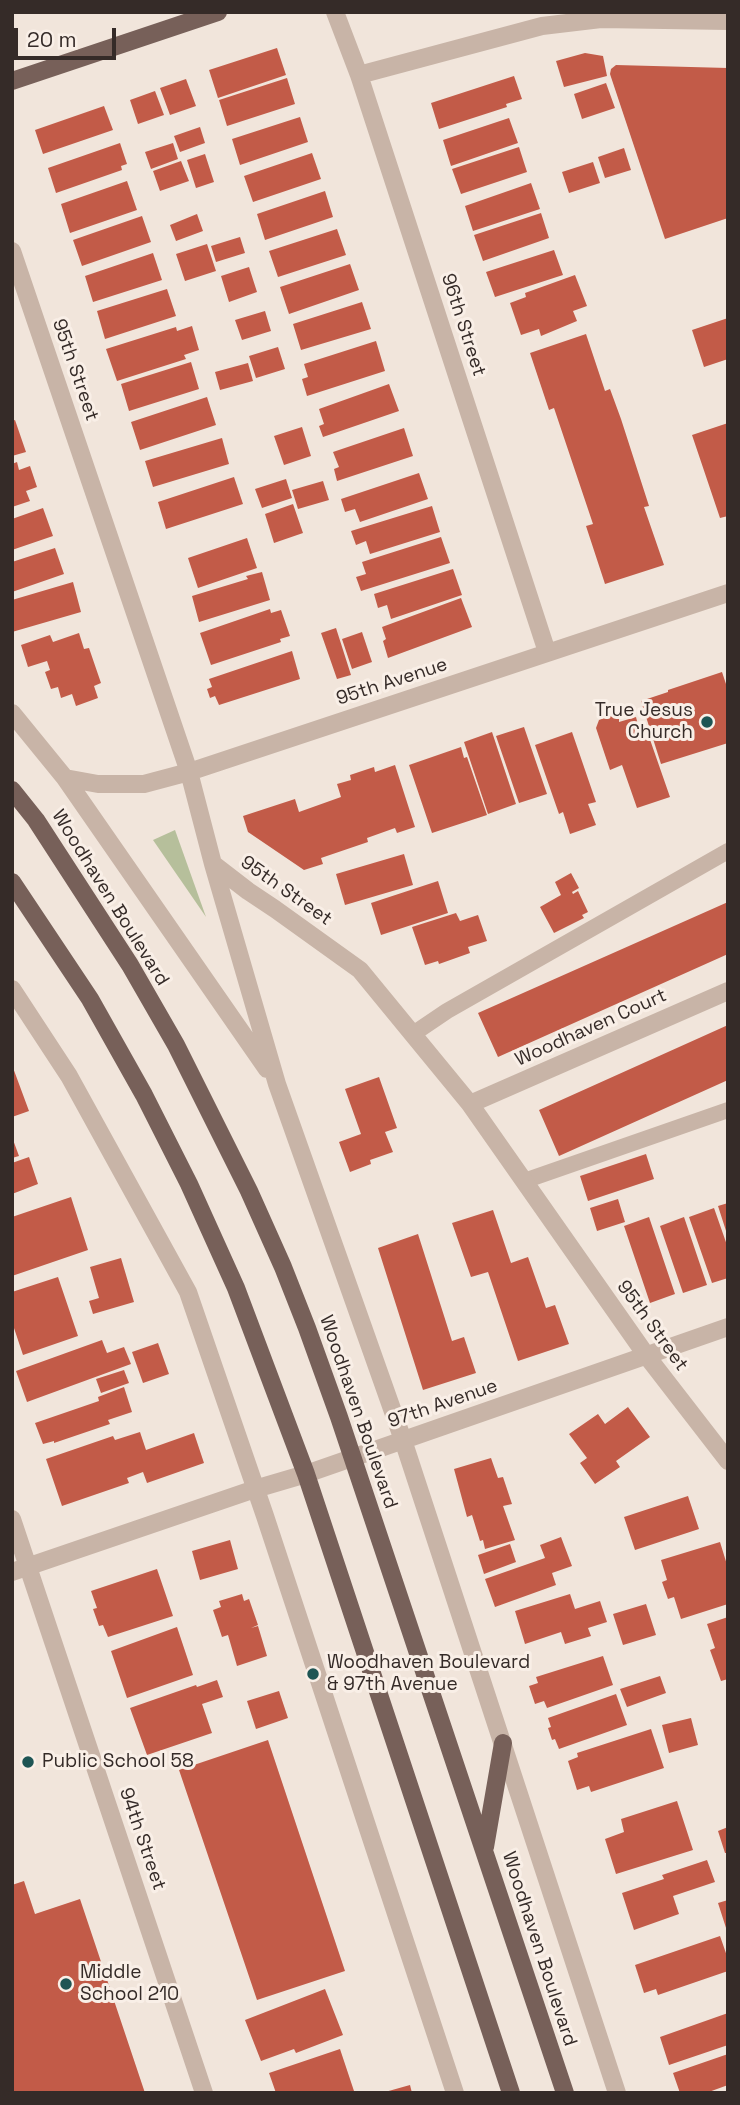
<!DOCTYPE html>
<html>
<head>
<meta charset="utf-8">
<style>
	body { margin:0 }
	#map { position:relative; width:740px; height:2105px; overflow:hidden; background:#f1e5db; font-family:"Space Grotesk",sans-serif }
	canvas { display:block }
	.frame { position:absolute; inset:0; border:14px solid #352b28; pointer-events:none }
	.scale { position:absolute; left:14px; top:28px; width:102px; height:32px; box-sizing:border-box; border:4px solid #352b28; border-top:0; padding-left:9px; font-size:21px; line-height:24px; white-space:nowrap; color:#352b28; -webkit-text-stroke:5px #f9efe7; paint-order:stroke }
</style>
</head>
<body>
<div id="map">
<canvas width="740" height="2105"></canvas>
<div class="frame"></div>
<div class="scale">20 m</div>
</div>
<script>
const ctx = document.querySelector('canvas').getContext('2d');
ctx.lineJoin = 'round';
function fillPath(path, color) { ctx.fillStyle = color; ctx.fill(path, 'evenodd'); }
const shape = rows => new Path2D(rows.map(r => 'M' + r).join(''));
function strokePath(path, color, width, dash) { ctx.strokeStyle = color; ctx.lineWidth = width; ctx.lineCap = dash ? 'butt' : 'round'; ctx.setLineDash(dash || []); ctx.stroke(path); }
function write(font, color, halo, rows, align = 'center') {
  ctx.font = font + ' "Space Grotesk",sans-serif'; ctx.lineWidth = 6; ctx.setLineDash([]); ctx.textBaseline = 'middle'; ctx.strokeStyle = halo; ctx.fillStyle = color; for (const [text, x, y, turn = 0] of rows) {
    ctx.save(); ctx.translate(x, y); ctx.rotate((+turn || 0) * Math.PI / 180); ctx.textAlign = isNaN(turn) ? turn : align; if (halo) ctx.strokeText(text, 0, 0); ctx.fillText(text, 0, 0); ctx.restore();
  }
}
fillPath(shape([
	[175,830,206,917,153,840]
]), '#b6bf9b');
fillPath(shape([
	[277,48,286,75,218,98,209,70],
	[585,53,603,56,607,76,564,87,556,61],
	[616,65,728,68,728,218,665,239,610,74,611,69],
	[514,76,522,99,506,104,507,107,439,129,431,103],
	[287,78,295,104,227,126,219,100],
	[186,79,196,106,170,115,160,88],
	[606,83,615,108,582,119,574,94],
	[155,91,164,115,138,124,130,100],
	[104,106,113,130,43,154,35,130],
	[300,117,308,142,240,165,232,139],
	[509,118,518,143,451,166,443,140],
	[200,127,205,143,180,152,174,136],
	[120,143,127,164,121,166,122,170,56,193,48,168],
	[173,143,178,159,151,169,145,152],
	[519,147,527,172,461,194,452,169],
	[624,148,631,170,605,178,598,157],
	[312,153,321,179,253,202,244,176],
	[205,154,214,182,196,188,187,160],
	[181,161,189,181,160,191,153,171],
	[593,162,600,183,569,193,562,172],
	[127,181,137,210,70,233,61,204],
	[531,183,540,209,473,231,465,206],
	[325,191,333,217,265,240,257,214],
	[541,213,549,238,483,261,474,235],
	[197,214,203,231,176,241,170,225],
	[142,216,151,242,82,266,73,240],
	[337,229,346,255,278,277,269,251],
	[240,237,245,253,216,262,211,246],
	[207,244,216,271,185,281,176,254],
	[554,250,563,275,495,297,486,272],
	[153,253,162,280,93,302,85,276],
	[350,264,359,290,289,314,280,287],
	[249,267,257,292,229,302,221,276],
	[575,275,587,306,573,311,577,321,541,336,539,329,521,335,510,303,526,297,525,293],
	[167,289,176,316,105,339,97,311],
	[362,302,371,329,301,350,293,324],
	[265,311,271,331,242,340,235,320],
	[728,318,728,359,704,367,692,330],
	[192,326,199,350,184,355,186,359,117,381,106,349,176,327,177,331],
	[586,334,605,391,610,389,621,419,649,506,644,507,664,565,605,584,586,526,593,524,554,408,549,410,530,353],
	[376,341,385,371,307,396,302,379,308,377,304,364],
	[278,347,285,369,256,378,249,356],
	[191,362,199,389,129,411,121,384],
	[248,363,253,381,220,390,215,372],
	[389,384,399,411,323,437,319,426,324,424,319,409],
	[207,397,216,425,140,450,131,422],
	[15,420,26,452,12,456,12,421],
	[728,423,728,516,720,518,692,435],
	[302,427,311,456,284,465,274,436],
	[404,428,413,456,337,481,334,469,339,467,333,452],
	[222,438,229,464,153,487,145,461],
	[17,462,19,470,30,466,37,487,26,491,30,501,12,507,12,464],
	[419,473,428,499,360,522,355,509,345,512,341,499],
	[234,477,243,504,166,529,158,502],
	[286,479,292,498,262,508,255,489],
	[323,481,329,500,298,509,292,490],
	[293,504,303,533,274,543,265,514],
	[432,506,440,532,370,554,366,541,356,545,351,531],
	[43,508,53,536,12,550,12,519],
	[441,537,450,563,361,591,356,577,366,574,362,562],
	[247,538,257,568,198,588,188,558],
	[55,548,64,574,12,592,12,562],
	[453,569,462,595,391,619,387,605,378,608,374,594],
	[262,572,270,600,199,622,192,596,248,579,246,576],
	[73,582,81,612,12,632,12,600],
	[461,598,472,627,388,658,383,641,386,639,382,627],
	[270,609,271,613,281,610,290,636,280,639,281,642,211,665,200,633],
	[336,628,351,675,337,679,321,633],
	[362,632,372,662,352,669,342,639],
	[79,633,84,649,89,648,101,683,94,686,98,698,76,706,72,694,61,698,58,687,51,689,45,672,50,670,47,661,28,667,21,645,50,635,53,642],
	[292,651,300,679,219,705,215,696,210,698,207,689,212,687,209,679],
	[722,672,728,690,728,743,661,764,641,701,668,692,668,690],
	[610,716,619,719,619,722,636,717,640,733,647,731,670,797,637,808,622,765,610,770,596,728,599,720],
	[524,727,547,794,519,803,496,736],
	[492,732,516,804,488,814,464,742],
	[572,732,596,802,588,804,596,825,570,834,563,812,559,814,535,745],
	[461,747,464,758,467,757,487,815,432,833,409,765],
	[395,765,415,827,397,833,395,828,367,838,368,842,321,858,323,864,304,870,248,832,243,816,295,799,299,812,341,797,337,784,351,780,350,775,374,767,375,772],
	[404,854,413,885,345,905,336,874],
	[571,873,579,888,572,892,573,894,578,891,588,912,582,915,584,918,554,933,540,907,561,895,555,882],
	[438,881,448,913,381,935,371,903],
	[728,902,728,954,498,1057,478,1013],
	[456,913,460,921,478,915,487,941,468,947,470,953,439,964,438,961,425,965,412,927],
	[728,1025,728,1080,559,1156,539,1110],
	[12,1065,29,1111,12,1117],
	[379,1077,397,1128,385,1132,393,1152,370,1160,371,1164,350,1172,339,1142,361,1134,345,1089],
	[12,1137,19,1156,12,1158],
	[646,1154,654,1179,588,1201,580,1176],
	[29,1157,38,1184,12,1194,12,1163],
	[71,1197,88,1250,12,1276,12,1217],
	[618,1199,625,1222,597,1231,590,1208],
	[728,1203,728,1234,727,1234,718,1206],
	[714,1208,728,1248,728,1278,712,1283,689,1217],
	[493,1210,511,1263,528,1257,546,1308,555,1305,569,1344,518,1361,488,1272,471,1277,452,1223],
	[649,1217,675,1294,650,1303,624,1226],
	[684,1217,707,1285,683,1293,660,1226],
	[418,1234,452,1341,464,1337,476,1373,423,1390,378,1248],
	[121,1258,134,1302,93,1314,89,1301,99,1298,90,1267],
	[58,1277,78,1336,23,1355,12,1322,12,1292],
	[102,1340,107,1353,124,1347,131,1364,27,1402,16,1371],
	[158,1343,169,1374,143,1383,132,1352],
	[124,1370,129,1383,101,1393,96,1379],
	[124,1387,132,1412,108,1420,110,1424,54,1443,54,1441,43,1444,35,1423,99,1401,98,1397],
	[628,1407,650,1437,616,1461,620,1467,595,1484,580,1463,587,1458,569,1434,598,1414,605,1424],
	[140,1432,146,1450,194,1433,204,1463,147,1483,143,1472,127,1478,129,1483,62,1506,46,1459,113,1436,115,1440],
	[491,1458,498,1478,503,1477,512,1504,503,1506,515,1540,485,1549,483,1540,480,1541,472,1515,467,1517,454,1469],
	[688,1496,699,1529,635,1550,624,1517],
	[561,1537,572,1566,552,1573,556,1585,495,1607,485,1579,545,1558,540,1545],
	[230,1540,238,1569,200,1580,192,1551],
	[720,1542,728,1568,728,1604,681,1619,674,1597,668,1599,662,1582,667,1580,661,1560],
	[510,1544,516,1562,484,1574,478,1555],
	[157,1569,173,1616,108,1637,103,1625,99,1626,93,1609,97,1608,91,1591],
	[242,1594,244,1601,249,1599,258,1625,251,1628,258,1626,267,1656,237,1666,228,1635,222,1637,213,1610,221,1607,219,1601],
	[570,1594,575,1609,600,1601,607,1622,588,1628,591,1636,565,1644,561,1632,525,1644,515,1611],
	[646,1604,656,1635,623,1645,613,1614],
	[728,1617,728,1679,721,1681,710,1650,715,1648,707,1624],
	[177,1627,193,1675,127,1698,111,1651],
	[603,1656,613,1685,547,1708,544,1701,535,1704,529,1686,538,1683,536,1677],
	[660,1676,666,1693,627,1707,620,1689],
	[217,1680,223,1697,202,1704,212,1733,147,1755,130,1708,196,1685,197,1687],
	[279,1691,288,1718,256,1729,247,1701],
	[616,1694,627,1725,559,1749,555,1739,552,1740,548,1728,551,1727,548,1718],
	[691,1718,698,1745,669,1753,662,1725],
	[651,1729,664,1768,591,1792,589,1786,577,1790,568,1761,578,1757,577,1753],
	[268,1740,345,1971,257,2000,179,1770],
	[677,1801,693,1850,616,1874,605,1839,624,1832,621,1819],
	[728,1827,728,1853,725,1853,718,1831],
	[707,1860,715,1882,673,1896,679,1914,634,1930,622,1893,664,1879,662,1875],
	[24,1881,35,1914,80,1899,145,2093,12,2093,12,1885],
	[728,1900,728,1931,727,1931,718,1903],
	[720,1936,728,1959,728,1971,658,1995,656,1989,644,1993,635,1965],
	[325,1989,343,2035,296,2053,294,2049,261,2061,245,2020],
	[728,2013,728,2045,669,2065,660,2037],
	[340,2049,354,2091,349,2093,276,2093,269,2073],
	[728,2054,728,2085,706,2093,680,2093,673,2073],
	[410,2085,412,2093,385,2093,385,2092]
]), '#c25b48');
strokePath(shape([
	[413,1034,447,1011,728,851],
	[524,1181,728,1110]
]), '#c8b4a7', 16);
strokePath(shape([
	[335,12,359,75,547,652],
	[359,75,542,26,601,19,728,21],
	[12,251,189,772,213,864,277,1084,403,1440,617,2093],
	[12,713,65,778,267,1069],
	[65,778,98,784,144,784,189,772,728,593],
	[213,864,248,891,275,909,360,970,470,1104,646,1355,728,1461],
	[12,989,69,1076,188,1292,265,1516,455,2093],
	[470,1104,728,991],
	[12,1519,204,2093],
	[12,1572,255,1489,306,1474,728,1327]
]), '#c8b4a7', 18);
strokePath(shape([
	[12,81,218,12],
	[12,790,36,820,130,965,176,1045,249,1191,283,1267,307,1328,339,1417,565,2093],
	[12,882,90,999,144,1095,189,1184,236,1288,306,1474,511,2093],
	[485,1847,503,1743]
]), '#776059', 18);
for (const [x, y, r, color] of [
	[707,722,7,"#1e5554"],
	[313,1674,7,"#1e5554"],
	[28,1762,7,"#1e5554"],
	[66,1984,7,"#1e5554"]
]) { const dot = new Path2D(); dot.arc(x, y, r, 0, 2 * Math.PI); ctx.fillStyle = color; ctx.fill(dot); strokePath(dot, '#f9efe7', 2.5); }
write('19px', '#352b28', '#f9efe7', [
	["96th Street",463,325,72],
	["95th Street",75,370,71],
	["95th Avenue",392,682,-18],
	["95th Street",286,891,35],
	["Woodhaven Boulevard",110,898,58],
	["Woodhaven Court",591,1028,-24],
	["95th Street",652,1326,54],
	["97th Avenue",443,1404,-19],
	["Woodhaven Boulevard",358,1412,71],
	["94th Street",142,1839,71],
	["Woodhaven Boulevard",539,1949,72]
]);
write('19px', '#352b28', '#f9efe7', [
	["True Jesus",693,711,"right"],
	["Church",693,733,"right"],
	["Woodhaven Boulevard",327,1663],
	["& 97th Avenue",327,1685],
	["Public School 58",42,1762],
	["Middle",80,1973],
	["School 210",80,1995]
], 'left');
</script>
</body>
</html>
